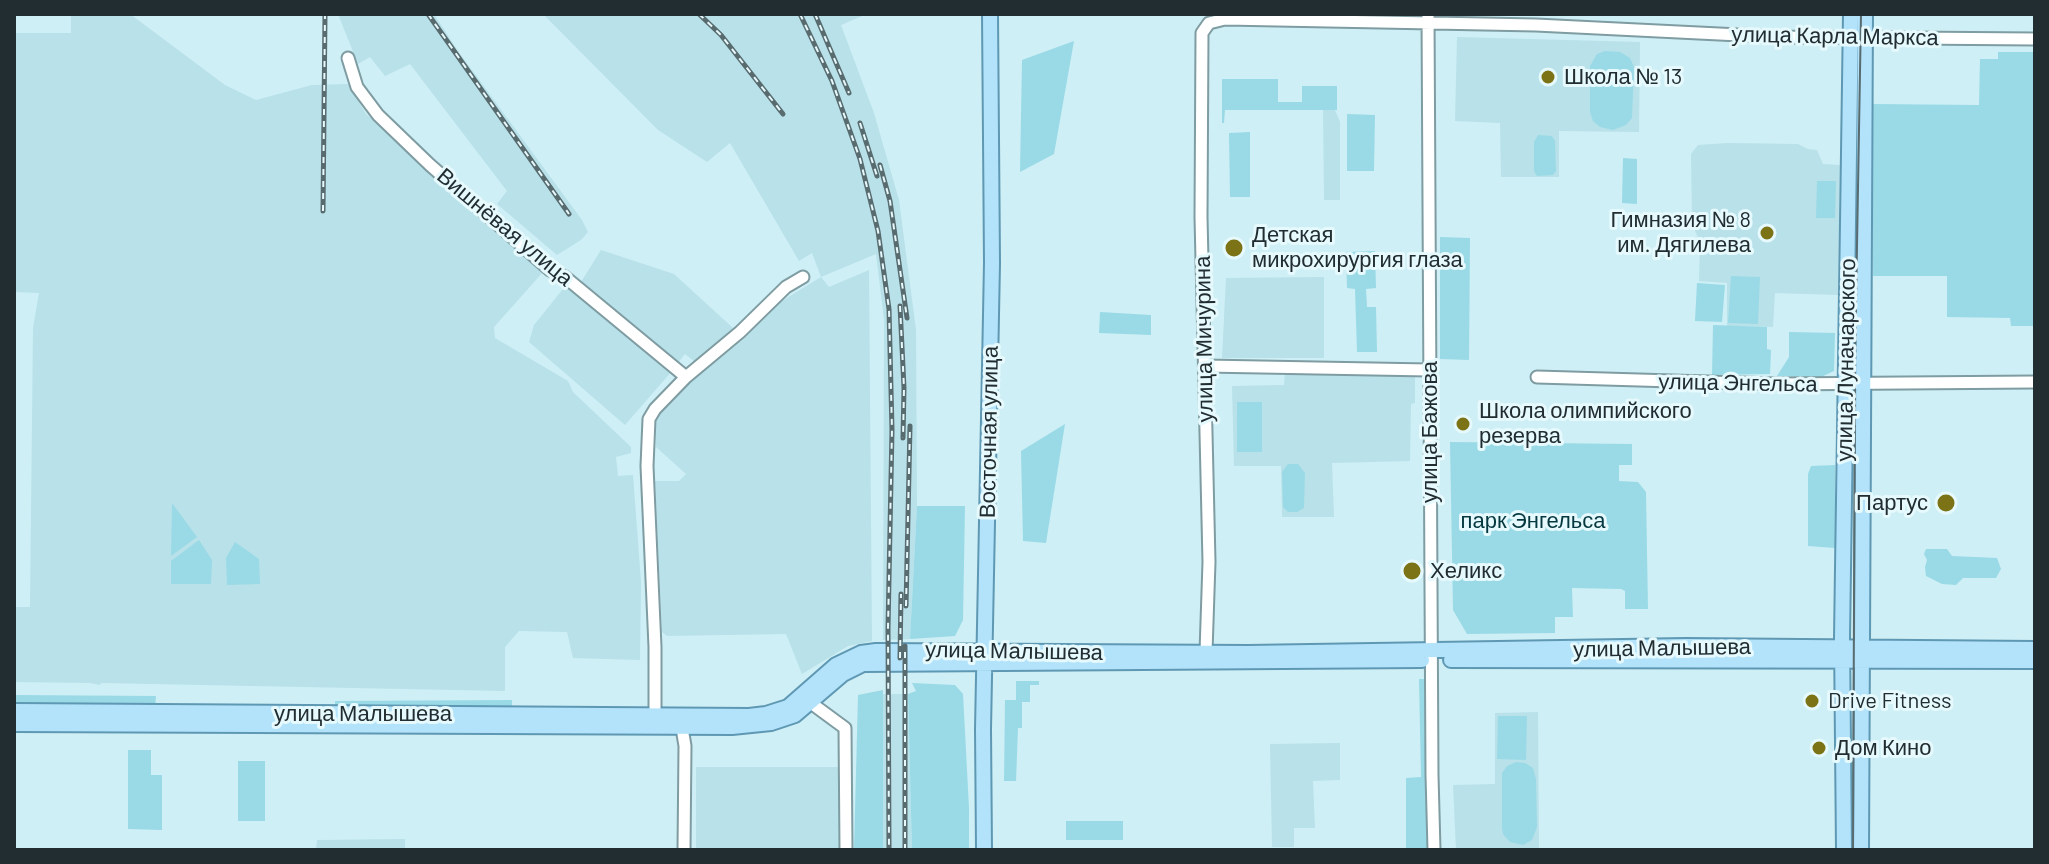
<!DOCTYPE html>
<html>
<head>
<meta charset="utf-8">
<style>
	body { margin:0 }
	#map { position:relative; width:2049px; height:864px; overflow:hidden; background:#ceeff5; font-family:Barlow,sans-serif }
	canvas { display:block }
	.frame { position:absolute; inset:0; border:16px solid #212d30; pointer-events:none }
</style>
</head>
<body>
<div id="map">
<canvas width="2049" height="864"></canvas>
<div class="frame"></div>
</div>
<script>
const ctx = document.querySelector('canvas').getContext('2d');
ctx.lineJoin = 'round';
function fillPath(path, color) { ctx.fillStyle = color; ctx.fill(path, 'evenodd'); }
const shape = rows => new Path2D(rows.map(r => 'M' + r).join(''));
function strokePath(path, color, width, dash) { ctx.strokeStyle = color; ctx.lineWidth = width; ctx.lineCap = dash ? 'butt' : 'round'; ctx.setLineDash(dash || []); ctx.stroke(path); }
function write(font, color, halo, rows, align = 'center') {
  ctx.font = font + ' Barlow,sans-serif'; ctx.lineWidth = 6; ctx.setLineDash([]); ctx.textBaseline = 'middle'; ctx.strokeStyle = halo; ctx.fillStyle = color; for (const [text, x, y, turn = 0] of rows) {
    ctx.save(); ctx.translate(x, y); ctx.rotate((+turn || 0) * Math.PI / 180); ctx.textAlign = isNaN(turn) ? turn : align; if (halo) ctx.strokeText(text, 0, 0); ctx.fillText(text, 0, 0); ctx.restore();
  }
}
fillPath(shape([
	[71,14,130,14,225,85,256,100,312,85,348,84,366,114,544,271,494,327,495,338,568,381,573,392,631,447,631,453,616,457,618,476,633,475,641,582,640,660,573,658,567,632,519,631,505,647,505,691,101,683,100,685,90,683,14,682,14,607,30,607,33,328,39,293,14,292,14,33,71,33],
	[338,14,434,14,458,51,582,220,588,232,581,240,557,255,497,204,507,191,410,64,385,76,370,57,358,64],
	[543,14,867,14,841,25,874,113,899,200,916,330,917,506,910,639,883,640,884,320,876,254,821,277,829,287,869,270,872,641,848,646,802,674,786,634,667,636,662,632,655,481,679,481,686,474,656,447,656,417,691,381,743,340,772,307,821,277,812,253,799,261,730,143,707,162,658,130],
	[1457,37,1640,42,1639,132,1559,131,1559,177,1501,177,1500,123,1455,121],
	[1323,110,1335,110,1340,122,1340,200,1324,200],
	[1728,143,1798,144,1808,149,1817,150,1823,164,1840,165,1838,295,1775,293,1773,327,1727,326,1727,283,1699,281,1700,242,1692,224,1691,154,1698,145],
	[601,250,674,274,733,328,695,362,685,354,677,364,581,282],
	[1324,277,1324,358,1222,358,1226,278],
	[567,284,672,371,625,425,529,342,534,325],
	[1285,372,1415,372,1415,403,1411,404,1410,461,1332,463,1334,517,1282,517,1281,466,1234,466,1232,386,1284,385],
	[883,694,908,694,912,850,883,850],
	[1538,712,1539,850,1456,850,1453,785,1495,784,1495,713],
	[1340,743,1340,780,1313,781,1315,828,1294,828,1294,847,1272,847,1270,744],
	[696,767,839,767,839,850,696,850],
	[405,839,405,850,316,850,317,840]
]), '#b9e1e9');
fillPath(shape([
	[1074,41,1054,154,1020,172,1022,60],
	[1605,51,1620,52,1630,58,1634,67,1632,118,1626,125,1613,130,1600,127,1593,121,1590,112,1590,66,1597,54],
	[1998,52,2035,52,2035,326,2011,326,2010,318,1947,317,1947,276,1873,276,1872,104,1979,105,1980,59,1998,59],
	[1222,79,1278,79,1278,102,1302,102,1302,86,1337,86,1337,110,1225,110,1224,123,1222,123],
	[1347,114,1375,115,1374,171,1347,171],
	[1250,132,1250,197,1230,197,1229,133],
	[1538,135,1552,136,1555,141,1556,171,1553,175,1537,176,1534,171,1534,142],
	[1623,158,1637,159,1637,204,1622,203],
	[1817,181,1836,181,1835,218,1816,218],
	[1440,237,1470,238,1469,360,1440,359],
	[1375,251,1376,288,1366,289,1367,307,1376,307,1377,352,1357,352,1355,289,1347,288,1346,252],
	[1731,276,1760,277,1758,324,1728,323],
	[1697,283,1725,285,1722,322,1695,321],
	[1100,312,1151,315,1151,335,1099,333],
	[1713,325,1767,327,1767,349,1771,350,1770,374,1712,375],
	[1789,332,1835,333,1834,371,1821,377,1777,376,1789,357],
	[1237,402,1262,402,1262,452,1237,452],
	[1065,424,1046,543,1023,541,1021,451],
	[1450,442,1632,444,1632,465,1619,465,1619,481,1638,482,1646,492,1648,609,1625,609,1625,591,1621,589,1572,588,1573,617,1555,617,1555,633,1467,634,1453,610],
	[1288,464,1298,464,1305,473,1304,508,1297,512,1288,512,1283,507,1282,472],
	[1835,465,1835,548,1808,546,1808,474,1811,466],
	[172,503,197,537,171,556],
	[917,506,965,506,963,620,955,636,910,639],
	[199,540,212,560,211,584,171,584,171,561],
	[235,542,259,559,260,584,227,585,226,558],
	[1926,549,1947,549,1952,556,1997,558,2001,569,1996,578,1963,578,1956,585,1942,584,1926,576,1925,567,1927,560,1924,554],
	[1419,679,1427,679,1428,850,1406,850,1406,778,1421,777],
	[1016,681,1039,681,1039,685,1030,685,1030,702,1022,702,1022,728,1018,728,1016,781,1004,781,1005,700,1016,700],
	[912,683,955,685,963,694,969,808,969,850,912,850,908,694,916,691],
	[883,690,883,850,854,850,858,695],
	[14,695,156,696,155,707,14,706],
	[512,700,512,708,335,708,335,701],
	[1498,716,1527,716,1526,760,1497,759],
	[128,750,151,750,151,775,162,775,162,830,128,829],
	[238,761,265,761,265,821,238,821],
	[1516,762,1525,763,1533,768,1536,779,1537,827,1532,840,1523,845,1510,842,1503,834,1502,828,1502,773,1507,766],
	[1066,821,1123,821,1123,840,1066,840]
]), '#99dae6');
const minor = shape([
	[1428,14,1432,775,1434,850],
	[348,58,357,87,378,115,430,165,550,270,565,277,686,377],
	[1205,366,1429,370],
	[1537,377,1775,384,2035,382],
	[1206,652,1209,562,1201,217,1202,33,1209,23,1225,19,1536,25,1780,37,2035,39],
	[811,703,845,728,846,850],
	[675,722,682,728,685,746,684,850],
	[655,723,655,647,647,466,649,419,655,409,686,377,740,332,786,287,803,277]
]);
const major = shape([
	[1451,660,2035,661],
	[14,711,749,716,766,714,788,707,836,665,861,653,876,651,1248,653,1686,646,2035,649],
	[14,724,732,727,771,723,795,715,843,674,863,664,1422,660],
	[984,850,983,729,992,263,990,14],
	[1844,850,1842,638,1851,14],
	[1861,850,1865,14]
]);
strokePath(minor, '#7e9ca1', 15);
strokePath(major, '#5f98b3', 18);
strokePath(minor, '#fff', 11);
strokePath(major, '#b3e3fb', 14);
strokePath(shape([
	[1853,850,1855,362,1861,14]
]), '#586b6f', 2);
const rail = shape([
	[428,14,569,214],
	[699,14,721,35,783,114],
	[800,14,832,81,860,159,878,231,889,309,892,430,888,628,889,850],
	[815,14,849,93],
	[860,123,877,176],
	[880,165,890,201,907,318],
	[323,211,325,14],
	[900,306,904,388,903,438],
	[906,606,910,426],
	[900,658,901,594],
	[905,850,905,646]
]);
strokePath(rail, '#586b6f', 5);
strokePath(rail, '#e6f9fd', 2, [6]);
for (const [x, y, r, color] of [
	[1548,77,8,"#7b7315"],
	[1767,233,8,"#7b7315"],
	[1234,248,10,"#7b7315"],
	[1463,424,8,"#7b7315"],
	[1946,503,10,"#7b7315"],
	[1412,571,10,"#7b7315"],
	[1812,701,8,"#7b7315"],
	[1819,748,8,"#7b7315"]
]) { const dot = new Path2D(); dot.arc(x, y, r, 0, 2 * Math.PI); ctx.fillStyle = color; ctx.fill(dot); strokePath(dot, '#e6f9fd', 3); }
write('22px', '#212d30', '#e6f9fd', [
	["улица Карла Маркса",1835,36,1],
	["Вишнёвая улица",505,227,40],
	["улица Мичурина",1204,339,-91],
	["улица Луначарского",1846,360,-89],
	["улица Энгельса",1738,383,1],
	["Восточная улица",989,432,-89],
	["улица Бажова",1430,432,-90],
	["улица Малышева",1662,648,-1],
	["улица Малышева",1014,651,1],
	["улица Малышева",363,714]
]);
write('22px', '#212d30', '#e6f9fd', [
	["Школа № 13",1564,77],
	["Гимназия № 8",1751,220,"right"],
	["им. Дягилева",1751,245,"right"],
	["Детская",1252,235],
	["микрохирургия глаза",1252,260],
	["Школа олимпийского",1479,411],
	["резерва",1479,436],
	["Партус",1928,503,"right"],
	["Хеликс",1430,571],
	["Drive Fitness",1828,701],
	["Дом Кино",1835,748]
], 'left');
write('22px', '#05383f', '#e6f9fd', [
	["парк Энгельса",1533,521]
]);
</script>
</body>
</html>
